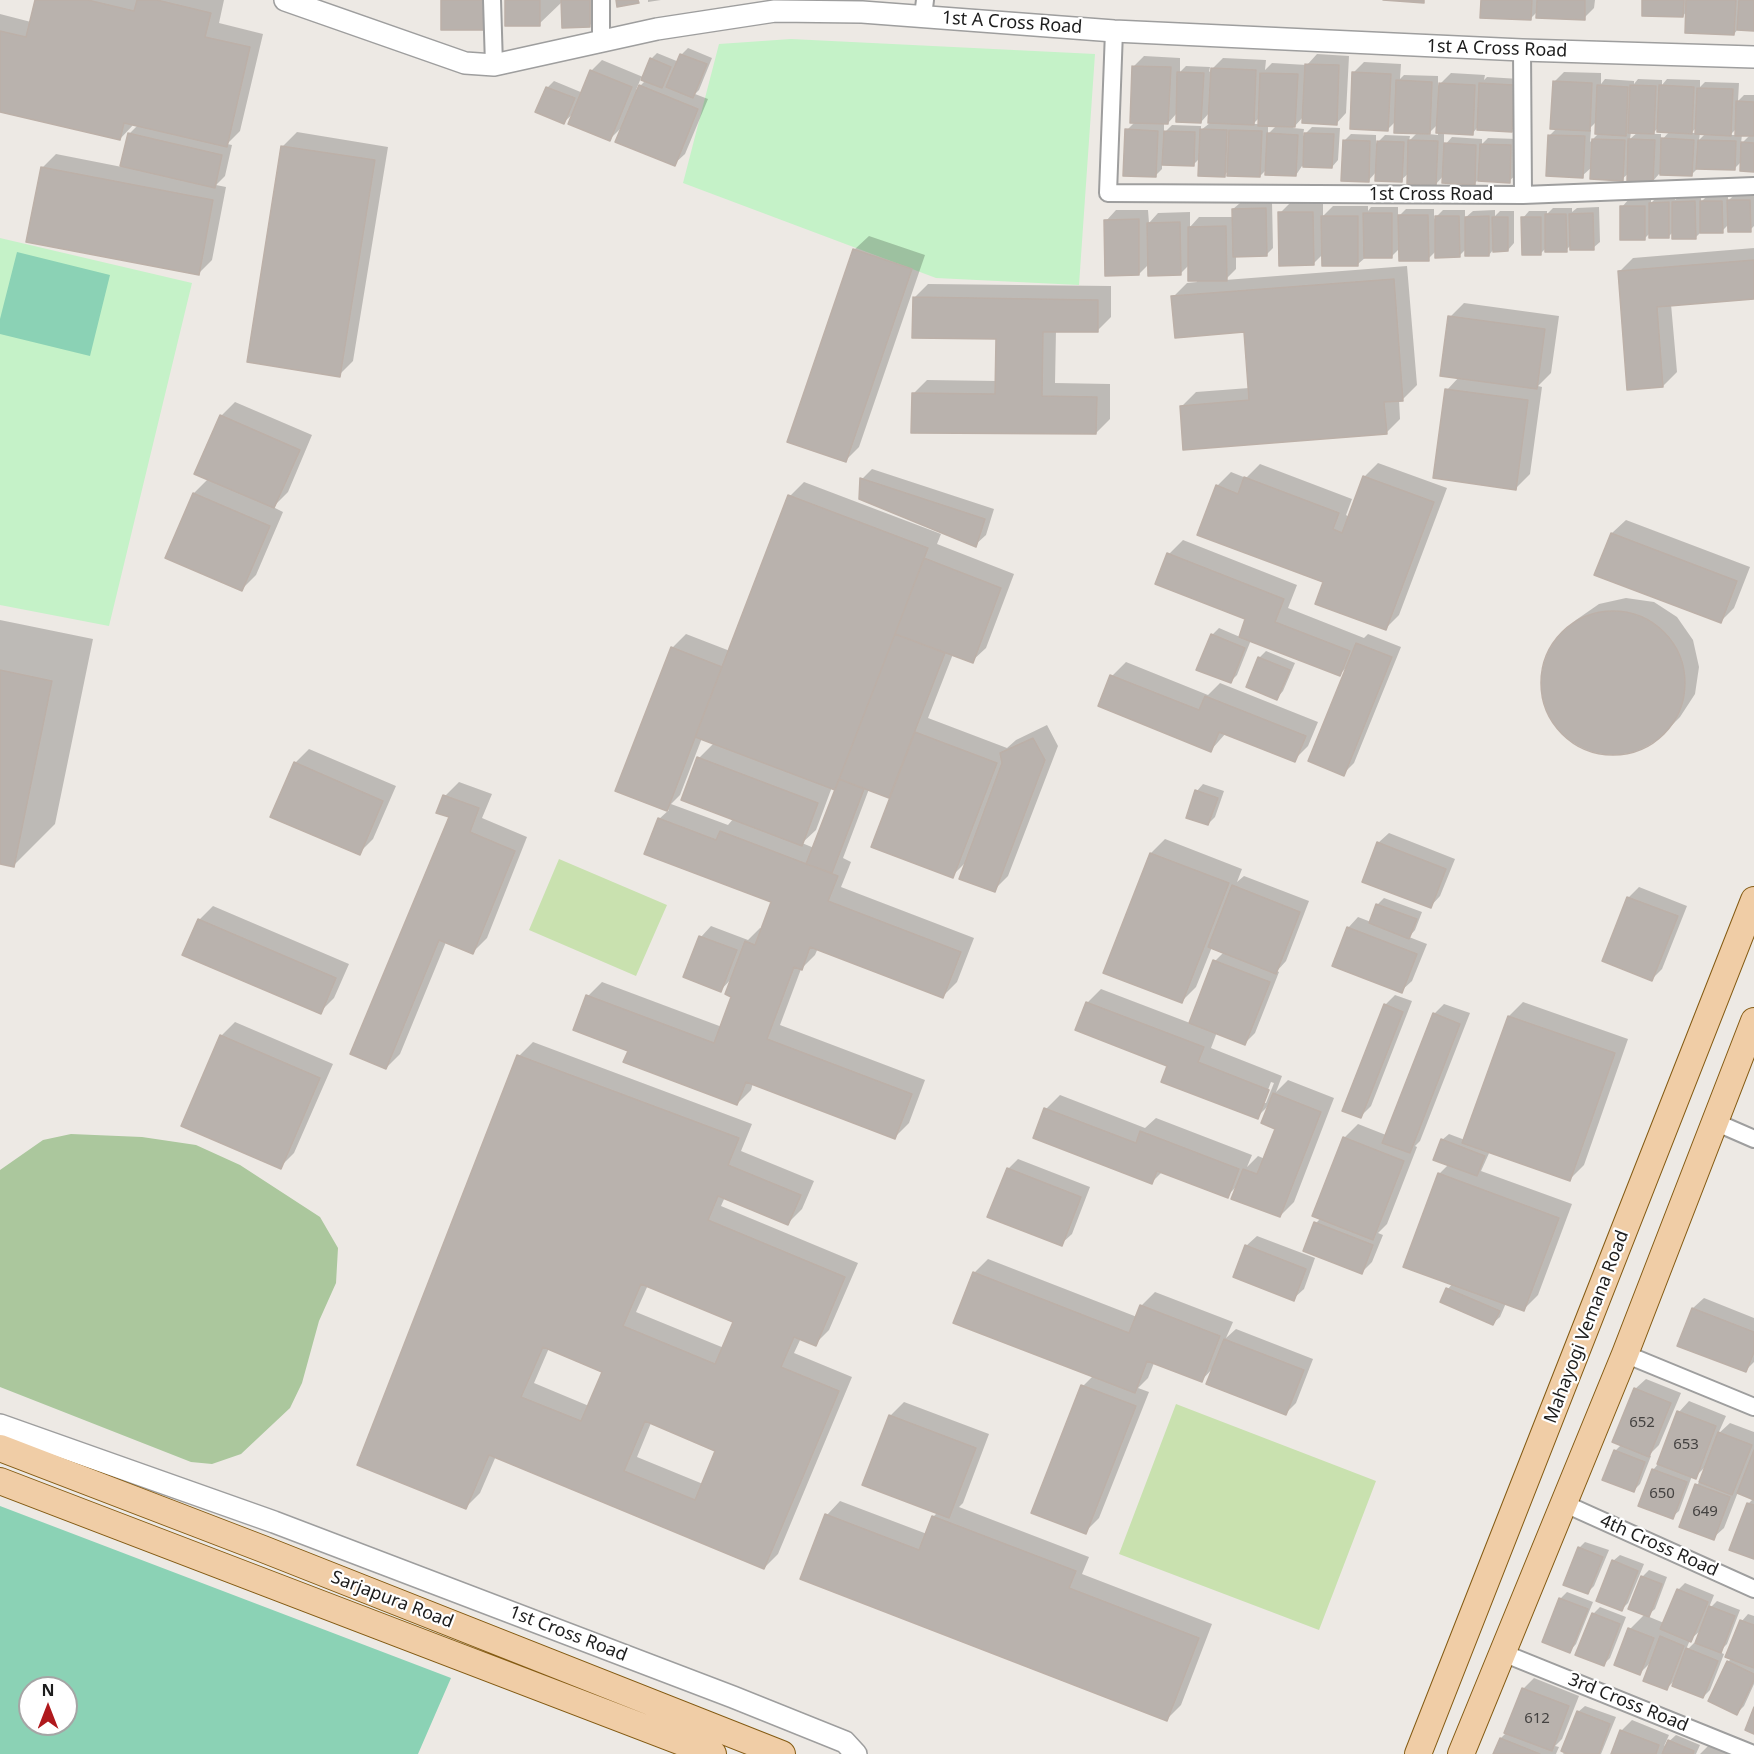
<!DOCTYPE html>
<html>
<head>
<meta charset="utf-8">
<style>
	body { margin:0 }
	#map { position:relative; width:1754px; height:1754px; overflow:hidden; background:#ede9e4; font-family:"Noto Sans",sans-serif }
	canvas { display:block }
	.north { position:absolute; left:18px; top:1676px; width:60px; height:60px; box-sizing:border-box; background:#fff; border:2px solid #a5a5a5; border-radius:50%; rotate:0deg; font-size:16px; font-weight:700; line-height:24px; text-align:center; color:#1d1d1d }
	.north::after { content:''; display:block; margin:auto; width:21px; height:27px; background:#b0191d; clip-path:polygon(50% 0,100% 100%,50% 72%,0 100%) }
</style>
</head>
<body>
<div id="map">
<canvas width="1754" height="1754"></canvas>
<div class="north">N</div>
</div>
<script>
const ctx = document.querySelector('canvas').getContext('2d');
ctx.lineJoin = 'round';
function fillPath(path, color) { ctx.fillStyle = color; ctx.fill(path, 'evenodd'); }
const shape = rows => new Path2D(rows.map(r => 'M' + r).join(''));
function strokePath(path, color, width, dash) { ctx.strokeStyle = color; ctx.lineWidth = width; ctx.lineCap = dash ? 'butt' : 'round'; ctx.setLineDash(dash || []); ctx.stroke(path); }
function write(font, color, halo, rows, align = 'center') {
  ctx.font = font + ' "Noto Sans",sans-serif'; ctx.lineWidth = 4.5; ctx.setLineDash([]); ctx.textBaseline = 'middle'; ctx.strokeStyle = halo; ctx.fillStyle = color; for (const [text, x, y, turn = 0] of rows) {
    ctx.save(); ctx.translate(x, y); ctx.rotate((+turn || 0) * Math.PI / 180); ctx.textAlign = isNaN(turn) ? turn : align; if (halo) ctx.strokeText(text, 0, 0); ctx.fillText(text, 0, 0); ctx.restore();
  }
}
fillPath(shape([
	[559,859,667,905,636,976,529,930],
	[1176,1404,1376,1481,1319,1630,1119,1554]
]), '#c9e1af');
fillPath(shape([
	[71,1134,142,1137,196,1145,240,1165,320,1217,338,1248,336,1283,319,1321,302,1383,290,1408,241,1454,212,1464,191,1462,0,1387,0,1170,43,1140]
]), '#abc79d');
fillPath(shape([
	[791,39,1095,54,1079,285,936,278,683,183,719,44],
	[0,238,192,283,109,626,0,605]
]), '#c5f2c8');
fillPath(shape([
	[17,252,110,275,90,356,0,334,0,319],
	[0,1506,451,1678,418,1754,0,1754],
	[30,1688,66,1688,66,1724,30,1724]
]), '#8bd2b5');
fillPath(shape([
	[36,0,224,0,219,23,263,34,240,131,227,144,232,145,225,176,216,185,226,187,212,260,198,274,42,168,56,154,122,167,129,134,138,125,134,124,120,139,0,111,0,14,31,22],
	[507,0,596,0,596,18,590,25,563,1,539,24],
	[648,0,661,0,648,2],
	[1482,0,1595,0,1594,8,1584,18,1538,11,1531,18],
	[1644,0,1754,0,1754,30,1738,29,1734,34,1687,11,1683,16],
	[688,48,712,58,699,90,695,94,708,99,685,154,674,164,623,126,609,140,575,112,564,122,547,88,554,81,583,93,592,70,602,60,643,77,651,59,657,53,679,62,681,55],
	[641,78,646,80,636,90],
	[1317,54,1349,56,1346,113,1336,124,1304,116,1293,128,1304,129,1303,136,1312,127,1340,128,1338,160,1332,167,1302,166,1296,175,1267,169,1260,176,1229,170,1224,176,1200,158,1194,164,1162,163,1162,169,1155,176,1127,130,1135,122,1134,66,1144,56,1180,58,1180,72,1186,66,1210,67,1209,72,1223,58,1266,60,1265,70,1272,63,1307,65],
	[1210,112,1210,123,1201,130,1201,126,1172,125,1164,133,1164,123,1168,123,1177,113,1201,122],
	[1260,117,1260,124,1253,124],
	[1268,125,1277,125,1268,134],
	[1364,62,1401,64,1400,79,1404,75,1438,76,1438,86,1451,73,1485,75,1484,80,1487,77,1520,79,1518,123,1512,130,1477,128,1472,134,1444,132,1444,146,1452,137,1482,139,1482,144,1488,138,1517,139,1516,175,1509,181,1478,180,1474,184,1444,175,1436,184,1409,173,1401,180,1377,171,1368,181,1344,141,1351,134,1376,135,1376,144,1385,135,1410,136,1409,141,1418,132,1396,121,1388,129,1353,73],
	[1438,124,1438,135,1428,134],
	[1564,72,1601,73,1601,84,1605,79,1634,81,1634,84,1638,79,1662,80,1662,85,1667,79,1700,80,1700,87,1705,82,1739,83,1738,101,1744,95,1754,95,1754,170,1742,161,1734,169,1698,168,1691,175,1659,174,1653,181,1629,173,1622,179,1592,167,1582,176,1550,135,1557,128,1554,82],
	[1597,121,1599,133,1590,142,1591,130,1588,130],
	[1659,127,1670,131,1661,141,1661,134,1652,134],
	[1697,127,1697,133,1691,133],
	[1737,128,1736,135,1730,135],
	[1631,132,1638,132,1630,139],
	[1700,133,1706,133,1699,140],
	[1742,134,1750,135,1741,144],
	[297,132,388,147,353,361,339,375,283,146],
	[1735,194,1754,194,1754,226,1750,230,1729,224,1722,231,1701,232,1695,238,1674,231,1669,236,1651,232,1645,238,1622,207,1628,200,1651,200,1651,203,1657,197,1675,196,1675,200,1680,196,1701,195,1701,202,1708,195,1728,195,1728,201],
	[1272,202,1273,248,1266,255,1236,255,1236,269,1225,280,1407,266,1417,385,1403,399,1399,400,1400,419,1386,433,1182,406,1196,392,1249,388,1245,330,1173,297,1187,283,1197,282,1190,264,1180,274,1149,264,1139,274,1106,221,1116,210,1148,210,1149,223,1158,213,1190,212,1190,227,1199,217,1234,217,1233,209,1240,203],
	[1323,202,1323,216,1333,206,1368,206,1368,211,1371,207,1398,207,1398,217,1406,209,1434,209,1434,219,1443,210,1465,210,1465,218,1473,211,1495,210,1495,216,1500,211,1514,211,1514,243,1508,250,1493,250,1489,255,1467,248,1459,256,1436,251,1428,259,1400,248,1392,256,1366,257,1358,264,1324,253,1313,264,1280,213,1290,203],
	[1599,207,1600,242,1593,248,1571,245,1566,250,1547,247,1540,254,1523,218,1529,211,1547,211,1547,214,1553,208,1572,208,1572,212,1577,208],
	[869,236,925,255,859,447,845,461,788,441,855,249],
	[1754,248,1754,298,1671,304,1677,372,1663,386,1619,272,1633,258],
	[928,284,1111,286,1111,317,1097,331,1056,330,1055,383,1110,384,1110,419,1096,433,913,394,927,380,997,381,997,337,914,298],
	[1464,303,1559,316,1551,373,1538,386,1542,387,1530,474,1516,488,1447,390,1459,377,1450,317],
	[235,402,312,435,288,492,273,507,283,512,256,575,242,589,167,557,194,493,209,478,221,416],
	[1378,463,1447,488,1399,615,1385,629,1325,581,1217,486,1231,472,1246,478,1260,464,1352,499,1346,515,1349,517,1364,477],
	[872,469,994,509,986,535,975,545,862,479],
	[804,482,941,534,937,544,1014,574,986,648,972,661,953,654,928,718,1007,748,1016,740,1047,725,1058,746,1008,876,994,890,966,862,952,876,891,797,869,789,843,858,851,862,841,887,974,938,957,982,943,996,818,948,815,955,801,969,780,1025,925,1080,909,1123,895,1137,753,1083,751,1090,737,1104,630,1050,588,996,602,982,722,1027,733,996,732,978,721,990,685,976,701,937,711,926,748,940,760,928,763,929,773,901,659,819,669,810,617,790,672,648,686,634,730,651,790,496],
	[702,738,714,743,699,758,734,818,728,825,671,804,680,795],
	[832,787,837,789,814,848,802,843,816,830],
	[1626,520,1750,567,1734,608,1720,622,1612,533],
	[1183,540,1297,585,1288,608,1364,638,1368,634,1401,647,1354,763,1343,774,1349,665,1340,674,1251,640,1237,675,1230,682,1212,635,1219,628,1240,637,1247,618,1169,554],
	[1626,598,1654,602,1677,617,1693,640,1699,667,1695,694,1680,717,1665,732,1642,748,1615,754,1588,749,1564,735,1548,712,1542,685,1547,658,1562,634,1576,620,1599,604],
	[0,620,93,639,55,824,14,865,0,863],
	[1266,651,1295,663,1283,691,1277,698,1259,658],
	[1126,662,1208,695,1220,683,1318,722,1308,746,1294,760,1226,733,1211,750,1100,705,1112,676],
	[309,749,396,786,373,839,359,853,295,763],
	[459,782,492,794,482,818,527,837,487,938,473,952,446,942,400,1054,386,1068,451,816,445,796],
	[1203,784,1224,791,1215,817,1208,824,1197,791],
	[1389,833,1455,859,1440,896,1430,907,1378,843],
	[1165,839,1242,869,1237,882,1244,876,1309,901,1286,961,1277,971,1279,972,1255,1033,1245,1043,1217,1032,1211,1048,1282,1076,1276,1092,1288,1080,1334,1098,1294,1202,1280,1216,1238,1185,1227,1196,1163,1171,1152,1182,1046,1109,1060,1095,1145,1128,1156,1118,1252,1155,1247,1167,1258,1156,1265,1159,1277,1128,1269,1105,1257,1117,1169,1065,1087,1003,1101,989,1190,1023,1215,961,1224,952,1212,947,1196,987,1182,1001,1105,972,1151,853],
	[1271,1082,1274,1083,1266,1103,1263,1103],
	[1639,887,1687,906,1662,969,1652,979,1604,960,1629,897],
	[1384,898,1422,912,1415,930,1409,937,1427,944,1412,981,1401,991,1348,928,1358,917,1371,922,1378,904],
	[213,906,349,964,334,998,320,1012,199,920],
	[1395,995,1412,1001,1371,1106,1361,1116,1385,1005],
	[1523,1002,1628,1039,1584,1165,1570,1179,1490,1151,1481,1171,1572,1204,1538,1295,1524,1309,1506,1303,1500,1317,1493,1323,1448,1289,1453,1283,1439,1174,1449,1164,1442,1140,1449,1134,1465,1140,1509,1016],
	[1444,1004,1470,1013,1420,1141,1415,1146,1417,1147,1387,1224,1378,1233,1383,1235,1372,1262,1362,1272,1316,1223,1321,1218,1344,1138,1358,1124,1386,1135,1434,1014],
	[235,1022,333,1064,294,1153,280,1167,221,1036],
	[533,1042,752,1124,741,1151,814,1181,802,1209,788,1223,725,1197,721,1206,858,1263,829,1330,815,1344,801,1338,794,1353,852,1377,778,1554,764,1568,496,1456,480,1493,466,1507,519,1056],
	[648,1285,735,1321,724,1348,636,1312],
	[549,1348,604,1371,589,1406,534,1383],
	[651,1423,717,1450,703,1484,637,1457],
	[1018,1159,1090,1187,1072,1234,1061,1244,1008,1169],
	[1257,1236,1315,1258,1304,1289,1293,1299,1246,1246],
	[988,1259,1137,1317,1141,1306,1155,1292,1233,1322,1226,1338,1236,1329,1313,1359,1296,1403,1286,1413,1214,1367,1201,1381,1154,1363,1148,1378,1138,1388,1149,1392,1099,1518,1085,1532,1083,1386,1093,1376,974,1273],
	[1704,1298,1754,1318,1754,1362,1746,1370,1679,1345,1693,1308],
	[1646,1379,1681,1393,1659,1445,1649,1455,1651,1456,1640,1484,1633,1491,1615,1451,1621,1445,1635,1389],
	[1689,1401,1726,1416,1718,1434,1730,1423,1754,1432,1754,1558,1748,1504,1754,1498,1738,1492,1724,1528,1713,1538,1697,1485,1701,1480,1706,1466,1695,1477,1692,1476,1679,1511,1672,1517,1640,1505,1653,1470,1659,1463,1679,1412],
	[904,1402,989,1434,963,1503,959,1507,1089,1557,1082,1574,1212,1624,1181,1705,1167,1719,827,1515,840,1501,927,1534,934,1516,938,1512,890,1416],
	[1585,1542,1609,1550,1594,1586,1588,1592,1579,1548],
	[1620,1555,1644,1564,1628,1603,1622,1609,1613,1561],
	[1649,1570,1667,1577,1655,1609,1647,1616,1664,1623,1678,1590,1685,1583,1714,1595,1708,1610,1717,1601,1740,1610,1727,1644,1719,1652,1724,1654,1710,1690,1703,1697,1676,1679,1667,1688,1653,1660,1639,1674,1630,1629,1645,1614,1642,1577],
	[1702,1629,1696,1643,1694,1643,1685,1652,1690,1640],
	[1567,1592,1593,1602,1576,1644,1570,1651,1560,1599],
	[1600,1607,1626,1617,1610,1658,1603,1665,1593,1614],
	[1748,1614,1754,1616,1754,1684,1744,1706,1737,1713,1728,1662,1732,1658,1742,1621],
	[1534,1678,1579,1696,1562,1739,1555,1746,1559,1747,1556,1754,1495,1754,1501,1738,1507,1732,1523,1689],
	[1585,1706,1616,1717,1601,1754,1563,1754,1565,1751,1578,1712],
	[1632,1720,1669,1735,1664,1746,1676,1735,1700,1745,1696,1754,1612,1754,1621,1731],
	[1709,1745,1733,1754,1700,1754]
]), '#0003');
const building = shape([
	[35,0,88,0,134,11,137,0,157,0,211,13,205,37,250,47,227,147,124,123,120,140,0,112,0,31,26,37,35,0],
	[441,0,484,0,485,30,441,30,441,0],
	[505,0,540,0,540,26,505,26,505,0],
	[561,0,590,0,590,27,562,28,561,0],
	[616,0,638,0,639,3,617,7,616,0],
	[1383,0,1424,0,1424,3,1383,0],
	[1481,0,1532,0,1531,20,1480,18,1481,0],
	[1537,0,1585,0,1585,20,1536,18,1537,0],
	[1642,0,1684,0,1683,17,1642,16,1642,0],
	[1686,0,1736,0,1734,35,1685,33,1686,0],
	[1739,0,1754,0,1754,31,1737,30,1739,0],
	[680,54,707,64,693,98,666,87,680,54],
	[650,58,671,67,662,88,641,80,650,58],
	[1305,64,1339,65,1337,125,1302,123,1305,64],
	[1132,66,1171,67,1168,124,1130,123,1132,66],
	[1211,68,1256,70,1254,125,1208,123,1211,68],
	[590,70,632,87,610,141,568,124,590,70],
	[1177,72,1204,73,1201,123,1176,122,1177,72],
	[1352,72,1391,74,1388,131,1350,129,1352,72],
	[1260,73,1298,74,1295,127,1258,126,1260,73],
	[1396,80,1432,82,1430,134,1394,133,1396,80],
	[1553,81,1592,83,1590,131,1550,129,1553,81],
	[1439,83,1475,85,1473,135,1436,133,1439,83],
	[1479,83,1514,85,1512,132,1477,130,1479,83],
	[639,85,698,109,675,166,615,142,639,85],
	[1597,85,1628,87,1626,136,1595,134,1597,85],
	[1630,85,1656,86,1654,134,1628,133,1630,85],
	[1659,85,1694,87,1692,134,1657,132,1659,85],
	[546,87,575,98,564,124,535,112,546,87],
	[1697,88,1733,89,1731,136,1695,134,1697,88],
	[1736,101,1754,102,1754,136,1735,136,1736,101],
	[1125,129,1158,131,1156,177,1123,176,1125,129],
	[1200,129,1227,130,1225,177,1198,176,1200,129],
	[1229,130,1262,131,1260,177,1227,176,1229,130],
	[1164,131,1195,132,1194,166,1162,165,1164,131],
	[128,133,222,155,215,188,120,166,128,133],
	[1267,133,1298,135,1296,176,1265,175,1267,133],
	[1304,133,1334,134,1332,168,1303,167,1304,133],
	[1548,135,1585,136,1583,178,1546,176,1548,135],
	[1661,138,1694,140,1692,176,1660,175,1661,138],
	[1592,139,1625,140,1623,181,1590,179,1592,139],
	[1628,139,1655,140,1653,183,1627,182,1628,139],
	[1343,140,1370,141,1369,182,1341,181,1343,140],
	[1408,140,1438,141,1436,186,1407,184,1408,140],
	[1698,140,1736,141,1735,170,1696,169,1698,140],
	[1377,141,1404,142,1402,182,1375,181,1377,141],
	[1741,142,1754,143,1754,172,1740,171,1741,142],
	[1444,143,1476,145,1475,185,1442,183,1444,143],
	[1480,144,1511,145,1510,183,1478,181,1480,144],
	[281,146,375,160,340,377,247,362,281,146],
	[41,167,213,200,199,275,26,242,41,167],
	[1727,200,1750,200,1751,232,1728,232,1727,200],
	[1695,201,1696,239,1672,239,1672,202,1695,201],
	[1700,201,1722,201,1723,233,1700,233,1700,201],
	[1669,202,1669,238,1649,238,1649,203,1669,202],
	[1620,206,1645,206,1645,240,1620,240,1620,206],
	[1266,208,1267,256,1233,257,1232,209,1266,208],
	[1278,212,1313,212,1314,265,1279,266,1278,212],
	[1363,213,1392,213,1392,258,1364,258,1363,213],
	[1593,213,1594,250,1570,250,1569,214,1593,213],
	[1545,214,1566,214,1567,252,1545,252,1545,214],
	[1398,215,1428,215,1429,261,1399,261,1398,215],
	[1321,216,1358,216,1358,266,1322,266,1321,216],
	[1435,216,1459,216,1460,257,1435,258,1435,216],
	[1489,216,1489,256,1465,256,1465,217,1489,216],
	[1492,217,1508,217,1508,251,1493,252,1492,217],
	[1521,217,1541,217,1541,255,1522,255,1521,217],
	[1139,219,1139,275,1105,276,1104,220,1139,219],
	[1180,222,1181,275,1148,276,1147,223,1180,222],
	[1226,226,1227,281,1188,281,1188,227,1226,226],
	[853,249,912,269,846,462,787,442,853,249],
	[1754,260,1754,299,1657,307,1663,387,1627,390,1618,271,1754,260],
	[1394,279,1403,401,1384,402,1387,434,1183,450,1180,406,1249,400,1244,332,1175,338,1171,296,1394,279],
	[913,297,1098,300,1098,332,1043,332,1042,396,1097,397,1096,434,911,433,912,393,995,394,996,339,912,338,913,297],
	[1448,316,1545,329,1537,389,1440,376,1448,316],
	[1445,389,1528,400,1516,490,1433,478,1445,389],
	[220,415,300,450,274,508,194,474,220,415],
	[1363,476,1434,502,1386,630,1315,604,1323,582,1197,535,1216,485,1238,494,1244,477,1339,513,1333,529,1342,533,1363,476],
	[860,478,985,519,976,547,859,499,860,478],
	[193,493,270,526,242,591,165,558,193,493],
	[788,495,928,548,835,790,695,737,788,495],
	[1611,533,1737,581,1721,623,1594,575,1611,533],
	[1167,553,1284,599,1275,622,1350,651,1340,676,1239,637,1245,619,1155,584,1167,553],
	[924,558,1001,588,973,663,895,634,924,558],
	'1541 683a72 72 0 1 1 144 0a72 72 0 1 1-144 0Z',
	[895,634,945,653,889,798,839,779,895,634],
	[1211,634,1245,648,1231,683,1196,670,1211,634],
	[1356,643,1392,657,1344,776,1308,761,1356,643],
	[671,647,722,667,667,811,615,791,671,647],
	[1258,657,1290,670,1277,700,1246,687,1258,657],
	[0,670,52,681,14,867,0,864,0,670],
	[1110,675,1199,710,1205,696,1306,736,1295,762,1219,732,1211,752,1098,706,1110,675],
	[915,732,997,763,953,878,871,847,915,732],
	[1033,738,1045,760,995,892,959,879,1002,763,1000,753,1033,738],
	[697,757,818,803,802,846,681,800,697,757],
	[294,762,383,801,360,855,270,817,294,762],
	[839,779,864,789,832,873,806,864,839,779],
	[1195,790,1218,798,1208,825,1186,818,1195,790],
	[443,795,479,808,470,832,515,851,473,954,439,940,386,1069,350,1054,449,817,436,813,443,795],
	[658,818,716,840,720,831,838,876,828,901,961,952,943,998,810,947,802,970,794,967,767,1039,912,1094,895,1139,746,1082,737,1105,623,1062,628,1051,573,1030,586,995,714,1043,731,997,725,994,745,941,755,945,771,902,644,854,658,818],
	[1377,842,1446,869,1431,908,1362,882,1377,842],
	[1150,853,1229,883,1182,1003,1103,973,1150,853],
	[1232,885,1300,912,1276,974,1208,947,1232,885],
	[1627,897,1678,916,1652,981,1602,961,1627,897],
	[1376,904,1417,919,1409,939,1369,923,1376,904],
	[198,919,336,978,321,1014,182,955,198,919],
	[1347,927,1417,954,1402,993,1332,966,1347,927],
	[699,936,737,950,721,992,683,977,699,936],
	[1213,960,1270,982,1245,1045,1189,1023,1213,960],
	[1086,1002,1204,1047,1198,1062,1269,1090,1258,1119,1161,1082,1167,1066,1075,1030,1086,1002],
	[1384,1004,1403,1012,1361,1118,1342,1111,1384,1004],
	[1433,1013,1460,1024,1410,1153,1382,1143,1433,1013],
	[1508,1016,1615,1053,1570,1181,1462,1143,1508,1016],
	[220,1035,320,1078,281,1169,181,1126,220,1035],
	[517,1055,739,1138,728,1165,801,1195,788,1225,718,1196,708,1220,845,1277,816,1346,794,1337,781,1367,839,1391,764,1569,489,1455,466,1509,357,1465,517,1055],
	[641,1284,733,1322,715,1364,623,1326,641,1284],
	[543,1347,602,1372,581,1421,521,1397,543,1347],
	[645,1421,715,1451,695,1500,624,1471,645,1421],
	[1273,1093,1321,1112,1280,1217,1231,1199,1243,1169,1257,1174,1275,1129,1261,1123,1273,1093],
	[1044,1108,1136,1143,1140,1131,1239,1169,1228,1198,1157,1171,1152,1184,1033,1138,1044,1108],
	[1343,1137,1404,1161,1373,1240,1312,1216,1343,1137],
	[1441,1139,1485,1156,1477,1176,1433,1160,1441,1139],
	[1007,1168,1081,1197,1062,1246,987,1217,1007,1168],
	[1438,1173,1559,1218,1524,1311,1403,1267,1438,1173],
	[1314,1222,1373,1245,1362,1274,1303,1251,1314,1222],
	[1245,1245,1306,1269,1294,1301,1233,1277,1245,1245],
	[973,1272,1129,1333,1140,1305,1220,1336,1202,1382,1147,1361,1135,1393,953,1323,973,1272],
	[1446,1288,1500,1311,1493,1325,1440,1302,1446,1288],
	[1692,1308,1754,1332,1754,1352,1746,1372,1677,1346,1692,1308],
	[1224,1339,1304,1370,1286,1415,1206,1384,1224,1339],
	[1081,1385,1136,1406,1086,1534,1031,1513,1081,1385],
	[1634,1388,1671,1403,1649,1457,1612,1442,1634,1388],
	[1677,1411,1716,1426,1696,1479,1657,1464,1677,1411],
	[889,1415,976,1448,949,1518,862,1485,889,1415],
	[1718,1432,1752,1445,1732,1495,1699,1482,1718,1432],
	[1614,1450,1645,1462,1634,1492,1602,1480,1614,1450],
	[1754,1450,1754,1500,1737,1493,1754,1450],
	[1652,1469,1687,1482,1673,1519,1638,1506,1652,1469],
	[1695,1484,1730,1497,1714,1540,1679,1527,1695,1484],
	[1747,1503,1754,1505,1754,1559,1729,1550,1747,1503],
	[825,1514,919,1550,932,1516,1076,1571,1069,1588,1199,1638,1167,1721,800,1579,825,1514],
	[1578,1547,1603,1557,1588,1594,1563,1585,1578,1547],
	[1612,1560,1638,1571,1622,1611,1596,1601,1612,1560],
	[1641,1576,1662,1584,1649,1617,1628,1609,1641,1576],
	[1677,1589,1708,1602,1691,1642,1660,1629,1677,1589],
	[1559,1598,1588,1609,1570,1653,1542,1642,1559,1598],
	[1709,1606,1735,1616,1721,1653,1695,1643,1709,1606],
	[1592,1613,1620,1624,1604,1666,1575,1655,1592,1613],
	[1740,1620,1754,1625,1754,1668,1725,1657,1740,1620],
	[1628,1628,1654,1638,1640,1675,1614,1665,1628,1628],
	[1660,1636,1684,1646,1667,1690,1643,1681,1660,1636],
	[1686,1648,1718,1661,1703,1698,1672,1686,1686,1648],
	[1727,1661,1754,1674,1754,1680,1737,1715,1708,1701,1727,1661],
	[1522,1688,1569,1706,1552,1751,1504,1733,1522,1688],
	[1754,1707,1754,1734,1745,1730,1754,1707],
	[1577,1711,1610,1724,1599,1754,1568,1754,1561,1751,1577,1711],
	[1620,1730,1659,1745,1656,1754,1611,1754,1620,1730],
	[1500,1738,1540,1754,1493,1754,1500,1738],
	[1668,1740,1694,1751,1693,1754,1662,1754,1668,1740]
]);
fillPath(building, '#b9b2ad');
strokePath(building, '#bcb0a8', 1.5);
const minor = shape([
	[492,0,494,65],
	[923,16,925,0],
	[1114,31,1108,193,1523,195,1754,186],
	[601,43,601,0],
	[1522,50,1523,195],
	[1715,1122,1754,1139],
	[1625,1354,1754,1407],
	[1563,1503,1754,1589],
	[1503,1653,1753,1754]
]);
const tertiary = shape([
	[285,0,465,63,494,65,657,29,775,11,862,12,1114,31,1522,50,1754,57],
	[0,1425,274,1522,733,1697,845,1742,856,1754]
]);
const primary = shape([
	[0,1448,263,1549,782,1754],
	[0,1481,713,1754],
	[1418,1754,1754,900],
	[1461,1754,1625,1354,1754,1021]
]);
strokePath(minor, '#9e9e9e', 20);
strokePath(tertiary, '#9e9e9e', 24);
strokePath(primary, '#835a12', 28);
strokePath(minor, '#fff', 16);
strokePath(tertiary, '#fff', 21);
strokePath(primary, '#f0cda6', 26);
write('15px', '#444241', null, [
	["652",1642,1423],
	["653",1686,1445],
	["650",1662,1494],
	["649",1705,1512],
	["612",1537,1719]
]);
write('18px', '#1d1d1d', '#fff', [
	["1st A Cross Road",1012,23,4],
	["1st A Cross Road",1497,49,2],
	["1st Cross Road",1431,195],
	["Mahayogi Vemana Road",1587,1327,-69],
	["4th Cross Road",1659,1546,24],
	["Sarjapura Road",392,1600,21],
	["1st Cross Road",568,1634,21],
	["3rd Cross Road",1628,1703,22]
]);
</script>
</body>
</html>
